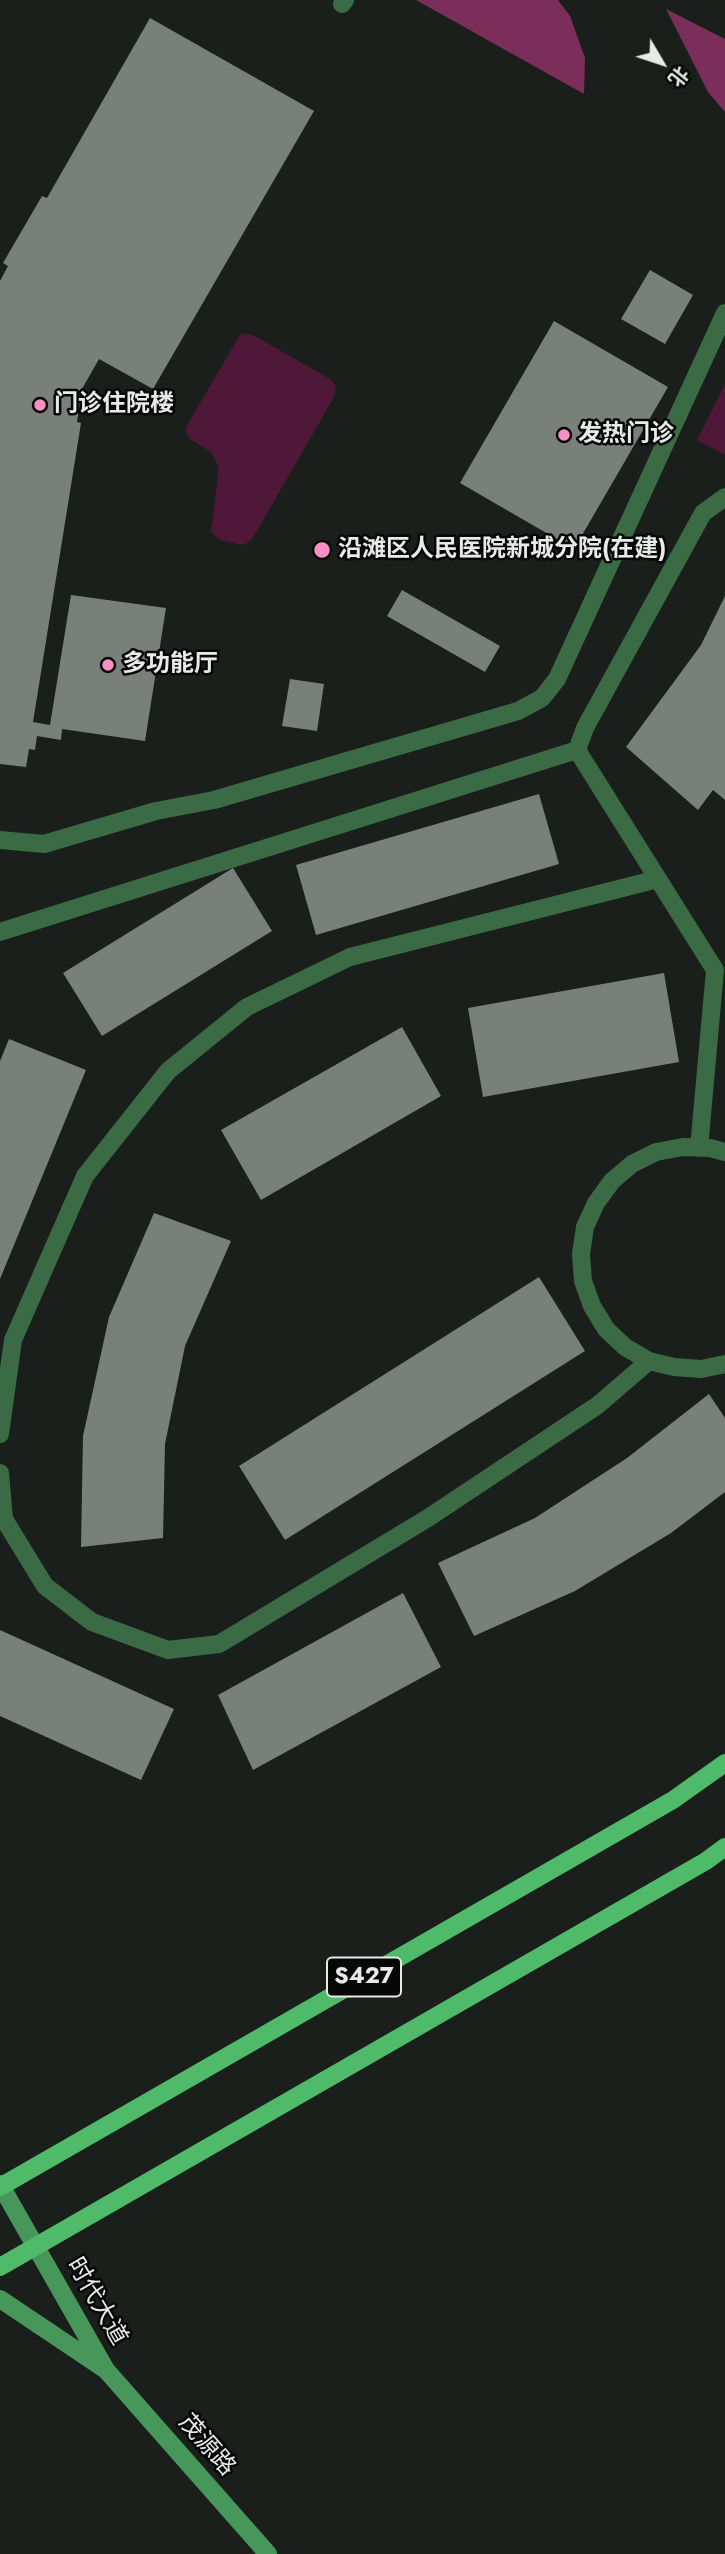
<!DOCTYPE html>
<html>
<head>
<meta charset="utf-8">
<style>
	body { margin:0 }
	#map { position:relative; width:725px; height:2554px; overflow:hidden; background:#1a1f1b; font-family:Jost,"Noto Sans SC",sans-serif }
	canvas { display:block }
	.north { position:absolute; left:627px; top:28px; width:70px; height:70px; -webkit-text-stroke:5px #060807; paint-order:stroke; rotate:129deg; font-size:19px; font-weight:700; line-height:28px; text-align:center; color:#e7eae7 }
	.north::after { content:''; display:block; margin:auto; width:24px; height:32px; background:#e7eae7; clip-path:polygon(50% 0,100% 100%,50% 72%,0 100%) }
</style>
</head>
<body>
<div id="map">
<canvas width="725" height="2554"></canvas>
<div class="north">北</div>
</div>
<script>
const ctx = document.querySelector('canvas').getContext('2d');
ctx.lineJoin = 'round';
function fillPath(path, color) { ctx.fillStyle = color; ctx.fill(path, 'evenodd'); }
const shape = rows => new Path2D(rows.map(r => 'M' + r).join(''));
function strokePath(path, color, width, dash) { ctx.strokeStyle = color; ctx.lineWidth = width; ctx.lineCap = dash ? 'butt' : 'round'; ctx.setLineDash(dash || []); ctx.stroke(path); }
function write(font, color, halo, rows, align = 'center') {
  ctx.font = font + ' Jost,"Noto Sans SC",sans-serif'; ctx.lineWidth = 5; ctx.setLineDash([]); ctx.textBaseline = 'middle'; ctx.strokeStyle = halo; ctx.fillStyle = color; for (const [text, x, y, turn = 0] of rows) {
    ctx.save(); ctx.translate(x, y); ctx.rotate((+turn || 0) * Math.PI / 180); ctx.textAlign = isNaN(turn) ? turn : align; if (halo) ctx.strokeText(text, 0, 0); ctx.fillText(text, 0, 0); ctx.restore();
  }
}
fillPath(shape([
	[241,333,255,336,330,379,336,386,334,397,254,536,247,543,242,545,220,540,211,532,219,467,212,453,190,439,185,429],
	[725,384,725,455,697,440]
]), '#501838');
fillPath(shape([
	[416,0,558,0,570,16,585,58,584,94],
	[666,9,725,39,725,112,708,92]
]), '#7c2e5a');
fillPath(shape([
	[150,18,314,111,153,389,99,359,82,389,77,422,81,423,33,722,50,725,71,595,166,608,145,741,62,729,61,740,37,736,35,750,29,749,26,767,0,764,0,281,8,266,3,263,42,196,47,198],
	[650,270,693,295,665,344,621,319],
	[554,321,668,387,574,549,460,483],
	[402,590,500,646,485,672,387,616],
	[725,596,725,800,713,790,698,810,626,747,701,645],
	[290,679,324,684,317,731,282,726],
	[539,794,559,864,316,935,296,865],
	[233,868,272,931,102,1036,63,973],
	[664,973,679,1062,483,1097,468,1008],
	[402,1027,441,1096,261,1200,221,1130],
	[9,1039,86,1070,0,1279,0,1061],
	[154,1213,231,1241,185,1346,165,1444,163,1538,81,1547,83,1436,109,1317],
	[539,1277,585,1351,285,1540,239,1466],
	[709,1394,725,1418,725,1492,671,1533,575,1591,474,1636,438,1563,535,1518,627,1458],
	[403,1593,441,1667,253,1770,218,1695],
	[0,1630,174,1709,141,1780,0,1716]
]), '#797f79');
strokePath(shape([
	[342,4,345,0],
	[0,840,44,844,156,811,214,800,518,711,542,698,557,679,725,313],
	[0,932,577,750],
	[699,1148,715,970,577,750,585,728,703,513,725,497],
	[725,1152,710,1148,683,1147,656,1152,632,1164,612,1181,596,1203,585,1227,581,1254,583,1281,592,1306,606,1329,625,1347,649,1361,674,1367,701,1369,725,1364],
	[0,1434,13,1340,85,1176,168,1071,247,1007,350,957,658,879],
	[0,1473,4,1519,45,1586,92,1622,168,1650,219,1644,428,1518,598,1405,649,1361]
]), '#3b6b45', 18);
strokePath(shape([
	[0,2184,106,2370,268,2554],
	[0,2299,103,2368]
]), '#47975a', 18);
strokePath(shape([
	[0,2187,673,1800,725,1763],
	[0,2267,706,1861,725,1847]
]), '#4eba6a', 18);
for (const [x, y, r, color] of [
	[40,405,7,"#fa8fc6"],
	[564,435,7,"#fa8fc6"],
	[322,550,9,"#fa8fc6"],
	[108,665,7,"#fa8fc6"]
]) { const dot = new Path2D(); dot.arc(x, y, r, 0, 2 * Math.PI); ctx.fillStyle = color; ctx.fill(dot); strokePath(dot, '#060807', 2.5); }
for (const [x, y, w] of [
	[364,1977,74]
]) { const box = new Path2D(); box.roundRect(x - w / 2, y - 19.5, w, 39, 5); ctx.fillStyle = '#060807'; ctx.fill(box); strokePath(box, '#e7eae7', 2); }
write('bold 23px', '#e7eae7', null, [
	["S427",364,1977]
]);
write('bold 24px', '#e7eae7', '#060807', [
	["门诊住院楼",54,405],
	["发热门诊",578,435],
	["沿滩区人民医院新城分院(在建)",338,550],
	["多功能厅",122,665]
], 'left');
write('24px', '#e7eae7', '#060807', [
	["时代大道",96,2302,60],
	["茂源路",206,2446,49]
]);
</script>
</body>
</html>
